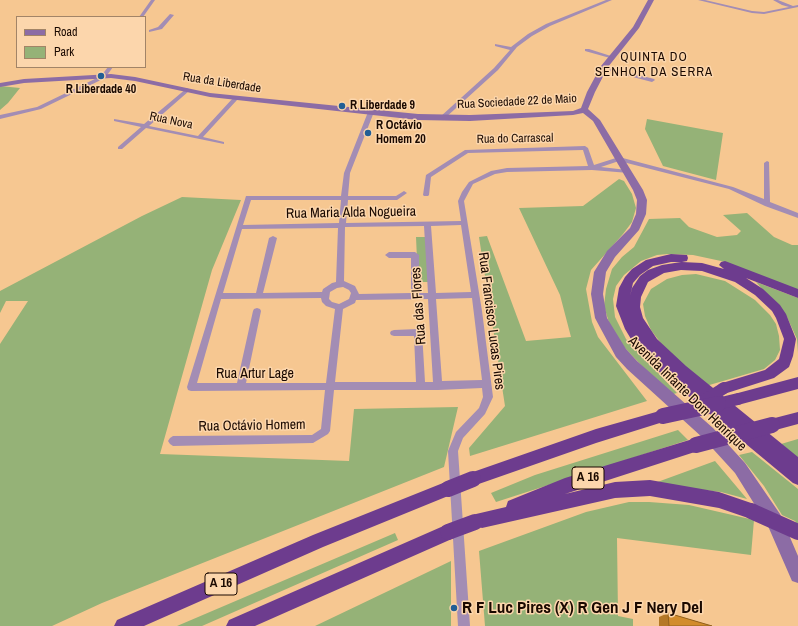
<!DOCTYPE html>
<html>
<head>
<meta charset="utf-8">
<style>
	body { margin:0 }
	#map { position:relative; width:798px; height:626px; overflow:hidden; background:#f6c791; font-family:"Archivo Narrow",sans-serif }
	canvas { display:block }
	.legend { position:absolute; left:16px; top:16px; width:130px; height:52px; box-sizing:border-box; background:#fcd6ac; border:1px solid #a28467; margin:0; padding:5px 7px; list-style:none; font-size:12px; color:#1a0900 }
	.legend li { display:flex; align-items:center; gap:8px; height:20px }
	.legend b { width:20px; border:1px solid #a28467 }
</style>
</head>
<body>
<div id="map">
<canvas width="798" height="626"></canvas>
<ul class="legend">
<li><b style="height:5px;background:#8c6ca5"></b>Road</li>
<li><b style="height:11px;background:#95b277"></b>Park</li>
</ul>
</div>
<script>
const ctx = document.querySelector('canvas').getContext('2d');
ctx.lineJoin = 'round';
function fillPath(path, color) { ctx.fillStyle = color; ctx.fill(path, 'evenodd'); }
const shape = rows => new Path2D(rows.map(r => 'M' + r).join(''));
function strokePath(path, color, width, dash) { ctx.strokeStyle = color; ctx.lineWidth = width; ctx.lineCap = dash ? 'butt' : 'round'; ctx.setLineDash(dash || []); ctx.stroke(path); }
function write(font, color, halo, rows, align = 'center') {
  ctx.font = font + ' "Archivo Narrow",sans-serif'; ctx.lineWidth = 3; ctx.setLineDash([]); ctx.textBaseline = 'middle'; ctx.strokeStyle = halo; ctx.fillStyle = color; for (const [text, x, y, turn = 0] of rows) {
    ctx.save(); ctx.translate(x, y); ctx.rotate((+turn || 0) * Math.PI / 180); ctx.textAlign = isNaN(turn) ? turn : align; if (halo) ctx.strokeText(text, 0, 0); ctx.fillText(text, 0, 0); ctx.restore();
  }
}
fillPath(shape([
	[0,86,20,88,8,103,0,110],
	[647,119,723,133,716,180,663,166,645,129],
	[619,179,624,181,632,194,636,208,632,222,623,234,591,270,586,289,592,322,598,337,647,401,470,456,469,448,505,406,479,237,487,236,526,341,571,337,560,295,519,208,583,206],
	[182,197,241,200,212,270,160,454,349,461,354,409,458,407,444,467,102,603,52,626,0,626,0,344,28,301,6,301,0,313,0,291,142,216],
	[747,213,774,237,792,245,798,245,798,290,721,261,693,255,668,254,657,255,641,261,624,275,616,286,613,299,615,317,626,339,677,393,670,395,621,344,610,326,604,306,606,289,612,269,622,257,634,247,649,219,680,218,689,227,717,237,737,235,741,231,723,215],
	[416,237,426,237,428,282,418,282],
	[696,274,725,281,755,300,770,315,776,324,779,336,780,350,775,360,764,369,706,386,666,350,651,330,645,316,643,304,651,289,667,279,682,275],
	[756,282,798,298,798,353,797,339,787,317],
	[678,430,688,440,496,502,491,493,535,475],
	[798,439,798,458,781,444],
	[752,452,798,489,798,525,795,521,782,515,764,486,739,455],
	[715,461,747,499,721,492,652,484],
	[629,502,649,502,689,505,754,520,751,555,617,538,618,616,633,619,633,626,485,626,479,551,586,512],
	[395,533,398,540,202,626,177,626],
	[451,561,451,626,315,626]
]), '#95b277');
fillPath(shape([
	[151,0,155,0,143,17,139,17,151,0],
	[606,0,612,0,550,26,532,36,517,47,498,70,444,119,440,119,440,117,494,68,510,50,495,46,495,44,511,47,528,34,546,24,606,0],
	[698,0,705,0,752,11,764,12,789,7,782,5,773,0,778,0,793,6,798,5,798,7,764,14,752,13,698,0],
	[170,14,174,15,162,29,149,32,149,30,158,27,170,14],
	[585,49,589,49,614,57,610,58,585,51,585,49],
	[604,66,654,79,655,80,652,82,602,69,602,67,604,66],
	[108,67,113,67,105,78,41,109,0,119,0,115,37,107,101,76,108,67],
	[187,88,190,90,189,91,149,126,198,136,233,98,237,98,237,100,203,137,224,142,224,144,146,128,122,149,118,149,118,147,141,127,114,121,114,119,144,124,187,88],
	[371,110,374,112,350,173,348,196,396,196,404,191,407,193,397,200,348,200,346,223,461,221,458,201,462,192,469,182,491,171,507,168,588,166,583,150,468,153,431,177,429,195,428,196,424,196,423,195,426,175,465,150,585,146,588,148,594,165,619,157,733,187,764,199,764,163,767,161,769,162,770,202,798,213,798,218,765,206,729,189,619,161,601,167,627,170,630,172,629,173,592,170,507,172,495,174,473,184,464,201,482,311,493,397,485,414,463,438,458,451,470,626,458,626,448,451,456,432,479,408,483,397,482,388,438,390,334,390,330,431,328,434,313,443,173,446,170,444,168,441,170,438,173,436,312,435,321,429,325,390,191,391,188,390,187,387,246,196,341,196,344,173,368,112,371,110],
	[251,200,341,200,339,223,243,225,251,200],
	[461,225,471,292,436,293,431,226,461,225],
	[424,226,428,293,419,293,419,255,415,252,389,252,385,255,389,258,411,258,411,293,359,294,355,286,344,281,345,227,424,226],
	[338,228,336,282,332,283,323,289,322,292,263,293,277,238,273,236,269,238,256,293,223,293,242,229,338,228],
	[343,287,349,290,351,293,349,299,339,304,332,302,329,299,330,292,337,288,343,287],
	[321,298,322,302,326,306,335,309,326,383,246,383,261,311,260,309,257,308,254,309,253,311,237,383,197,383,221,299,321,298],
	[472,298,482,380,442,381,436,299,472,298],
	[428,299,433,382,425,382,422,332,421,330,418,329,394,330,391,331,390,333,391,335,394,336,414,336,416,382,335,382,343,309,355,303,356,300,428,299]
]), '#a38db4');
fillPath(shape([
	[648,0,654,0,639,28,608,67,595,92,588,109,600,120,643,190,647,200,646,214,639,230,615,257,606,272,603,294,607,318,626,349,637,361,713,428,745,463,780,514,798,556,798,583,792,581,768,526,735,473,703,438,627,369,616,357,595,318,591,294,594,272,607,251,630,228,636,214,637,200,633,190,593,121,583,113,573,115,470,121,418,120,210,97,135,81,111,78,24,83,0,87,0,83,24,79,111,74,135,77,210,93,418,114,470,115,573,111,581,108,587,92,601,66,633,27,648,0]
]), '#8c6ca5');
fillPath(shape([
	[671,254,687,255,688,258,687,261,682,262,702,263,724,269,719,265,721,262,725,261,798,289,798,298,746,278,763,289,780,305,786,314,796,339,793,356,789,367,774,378,724,394,719,392,717,388,719,384,765,370,779,359,784,339,776,318,772,311,755,295,735,282,702,271,681,270,664,273,648,282,641,297,640,307,643,318,657,339,686,366,798,457,798,485,793,483,658,371,637,349,625,329,616,306,619,288,625,277,632,269,646,260,671,254],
	[671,262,681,262,662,265,648,270,640,276,632,288,630,296,633,283,640,275,653,266,671,262],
	[798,377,798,389,738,405,733,403,731,399,733,395,738,393,798,377],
	[663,410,668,412,670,416,668,420,663,422,596,443,473,486,468,484,465,479,468,474,473,472,596,429,663,410],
	[798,412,798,424,772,431,767,430,765,425,767,420,798,412],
	[696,438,701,440,703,445,701,450,565,494,615,482,650,480,719,492,757,505,759,511,757,517,751,519,719,508,650,496,615,498,482,528,476,526,474,520,476,514,506,507,508,501,565,478,696,438],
	[448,481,453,484,456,489,453,494,323,547,144,626,114,626,117,620,313,535,448,481],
	[448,524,454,526,456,532,454,538,255,626,226,626,229,620,448,524]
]), '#6d3c8e');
strokePath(shape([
	[699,404,724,388],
	[713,405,738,399]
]), '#6d3c8e', 12);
strokePath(shape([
	[663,416,718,404],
	[696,445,772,425],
	[448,489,473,479],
	[751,511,798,532],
	[448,532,475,522]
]), '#6d3c8e', 16);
fillPath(shape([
	[668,613,712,626,659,626,659,617]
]), '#b57826');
const building = shape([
	[668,613,712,626,669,626,668,613]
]);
fillPath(building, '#d28c2c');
strokePath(building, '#93621f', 1);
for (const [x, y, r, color] of [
	[101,76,4,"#225e95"],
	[342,106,4,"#225e95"],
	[368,133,4,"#225e95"],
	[454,608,4,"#225e95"]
]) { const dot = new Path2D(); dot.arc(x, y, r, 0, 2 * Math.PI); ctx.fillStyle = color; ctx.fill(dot); strokePath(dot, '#fcd6ac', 1.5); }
write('12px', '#1a0900', '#fcd6ac', [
	["Rua da Liberdade",222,83,9],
	["Rua Sociedade 22 de Maio",517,102,-3],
	["Rua Nova",171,121,12],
	["Rua do Carrascal",515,139,-1]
]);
write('bold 12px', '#1a0900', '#fcd6ac', [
	["R Liberdade 40",101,90,"center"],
	["R Liberdade 9",350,106],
	["R Octávio",376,126],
	["Homem 20",376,140]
], 'left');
ctx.letterSpacing = '1px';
write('13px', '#1a0900', '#fcd6ac', [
	["QUINTA DO",654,58],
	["SENHOR DA SERRA",654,73]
]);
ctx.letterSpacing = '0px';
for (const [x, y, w] of [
	[588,478,32],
	[221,584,32]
]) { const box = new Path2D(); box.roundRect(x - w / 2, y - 11, w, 22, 3); ctx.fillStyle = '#fcd6ac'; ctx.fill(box); strokePath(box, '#1a0900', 1); }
write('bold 13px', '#1a0900', null, [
	["A 16",588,478],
	["A 16",221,584]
]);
write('14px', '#1a0900', '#fcd6ac', [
	["Rua Maria Alda Nogueira",351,213,-1],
	["Rua das Flores",419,306,-94],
	["Rua Francisco Lucas Pires",491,321,83],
	["Rua Artur Lage",255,374],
	["Avenida Infante Dom Henrique",687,394,44],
	["Rua Octávio Homem",252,426,-1]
]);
write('bold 17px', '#1a0900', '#fcd6ac', [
	["R F Luc Pires (X) R Gen J F Nery Del",462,608]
], 'left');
</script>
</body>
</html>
